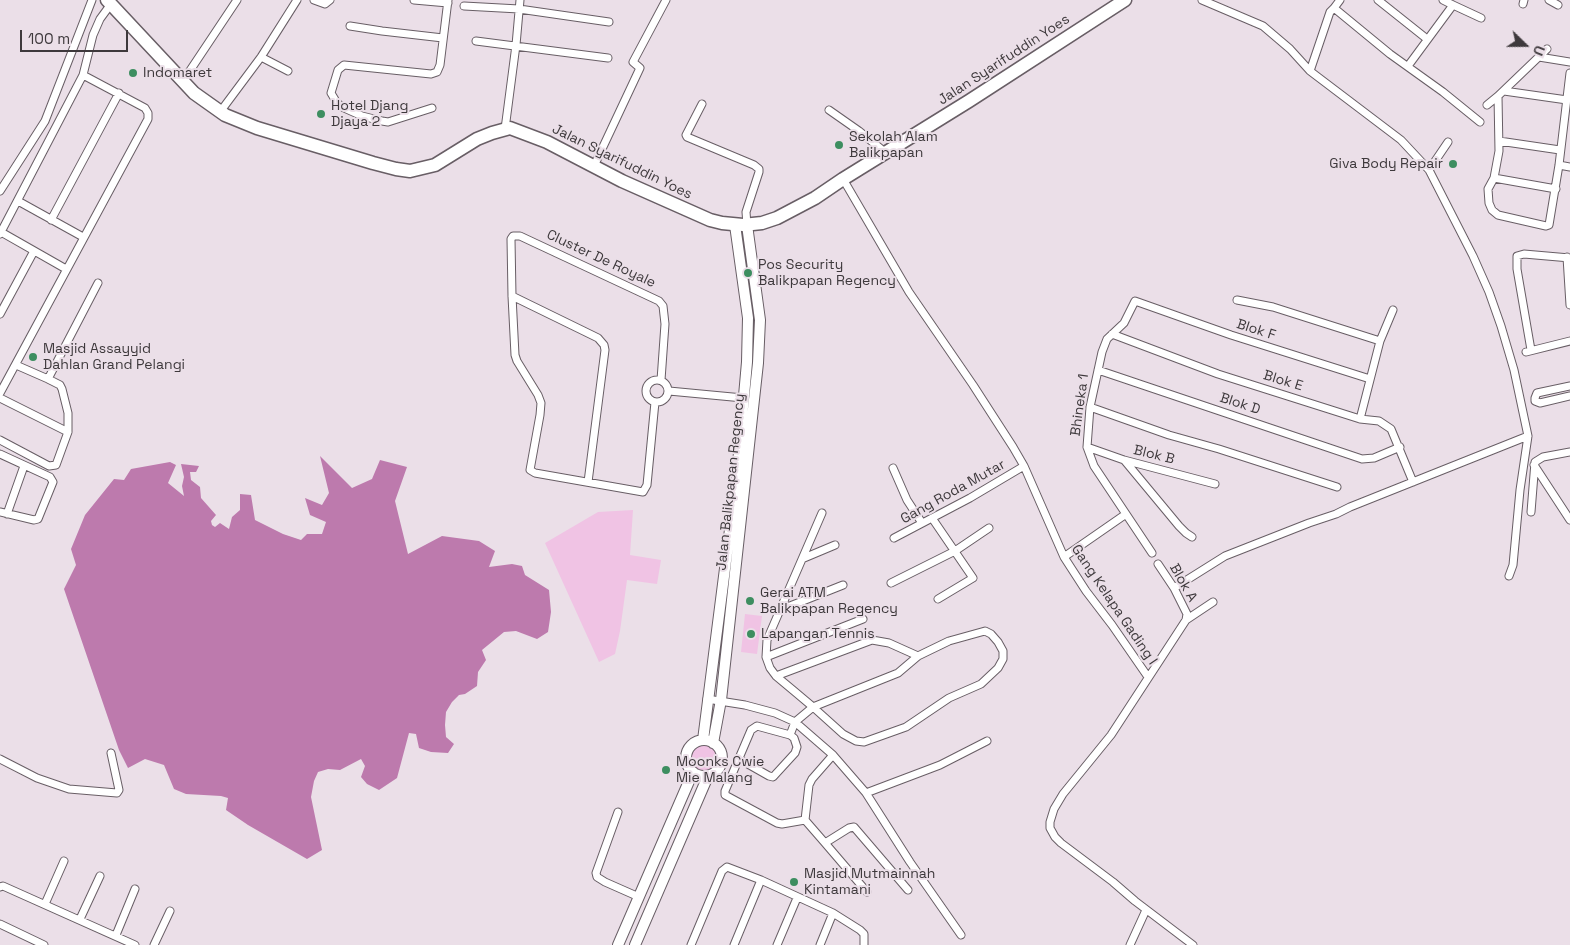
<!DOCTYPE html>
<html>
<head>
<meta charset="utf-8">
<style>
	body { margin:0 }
	#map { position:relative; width:1570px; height:945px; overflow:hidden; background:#ebdfe8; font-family:"Space Grotesk",sans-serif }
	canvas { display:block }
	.north { position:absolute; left:1500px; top:20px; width:50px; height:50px; -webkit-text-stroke:4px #ebdfe8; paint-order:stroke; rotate:112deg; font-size:14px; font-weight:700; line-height:20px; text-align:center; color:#3e393c }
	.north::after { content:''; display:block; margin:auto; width:18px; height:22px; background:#3e393c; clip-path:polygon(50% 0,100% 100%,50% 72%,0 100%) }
	.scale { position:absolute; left:20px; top:30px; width:108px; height:22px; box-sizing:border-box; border:2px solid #3e393c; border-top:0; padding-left:6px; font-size:15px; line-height:18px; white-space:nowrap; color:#3e393c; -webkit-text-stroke:4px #ebdfe8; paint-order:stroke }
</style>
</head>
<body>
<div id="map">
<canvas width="1570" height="945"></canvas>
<div class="north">U</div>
<div class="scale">100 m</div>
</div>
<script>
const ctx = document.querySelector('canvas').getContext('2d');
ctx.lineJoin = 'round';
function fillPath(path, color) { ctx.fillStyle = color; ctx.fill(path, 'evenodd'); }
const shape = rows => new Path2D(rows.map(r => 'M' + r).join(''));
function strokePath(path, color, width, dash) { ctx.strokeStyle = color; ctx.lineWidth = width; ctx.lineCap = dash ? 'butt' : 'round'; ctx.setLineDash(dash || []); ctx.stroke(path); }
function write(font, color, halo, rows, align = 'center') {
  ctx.font = font + ' "Space Grotesk",sans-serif'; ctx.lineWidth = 4; ctx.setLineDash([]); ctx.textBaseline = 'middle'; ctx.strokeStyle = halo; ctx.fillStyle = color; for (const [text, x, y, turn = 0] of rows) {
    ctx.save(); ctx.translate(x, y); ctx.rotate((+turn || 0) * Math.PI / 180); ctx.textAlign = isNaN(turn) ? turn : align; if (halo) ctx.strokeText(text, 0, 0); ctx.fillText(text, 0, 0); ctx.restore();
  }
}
fillPath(shape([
	[633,510,630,555,661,560,657,584,627,580,620,631,615,654,599,662,545,543,598,512],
	[745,614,762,616,757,654,741,652],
	'690 757a14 14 0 1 1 28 0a14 14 0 1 1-28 0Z'
]), '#f0c3e4');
fillPath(shape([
	[320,456,352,488,372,479,380,460,407,467,395,501,408,554,442,536,479,541,495,551,489,567,512,564,522,566,525,575,549,590,551,612,548,632,537,639,516,631,504,632,482,650,486,660,478,672,477,686,465,694,459,695,452,702,446,712,445,725,446,737,454,744,448,753,431,752,419,748,416,734,409,733,397,778,379,790,367,784,361,777,365,766,361,759,340,770,328,769,318,772,314,781,311,797,322,850,307,859,248,825,226,810,228,798,221,796,186,794,174,789,164,765,145,759,128,768,119,750,64,589,76,565,71,549,85,515,114,479,124,480,131,469,170,462,176,465,168,483,184,496,182,486,184,477,181,464,199,466,196,472,190,472,191,480,200,487,201,498,216,515,211,521,212,525,215,527,220,523,229,529,232,517,240,510,240,494,251,495,255,520,283,534,301,540,307,534,322,534,326,522,310,515,305,498,322,505,329,493]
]), '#bd7aad');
const street = shape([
	[314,0,325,4,330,0],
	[414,0,448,3],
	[1202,0,1263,26,1290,49,1310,71],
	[1378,0,1427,39],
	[1549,0,1558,5],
	[1523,4,1524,0],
	[1453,5,1481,18],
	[464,6,519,9,609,22],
	[1334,8,1340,0],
	[350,26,382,31,443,38],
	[476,41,608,58],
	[1547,49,1498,96,1499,151,1494,178,1488,189,1489,203,1492,210,1498,215,1546,226,1549,225,1559,165,1570,73],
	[261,57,288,71],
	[1539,57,1570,62],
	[1408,66,1453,5,1443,0],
	[183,81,237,0],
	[1504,91,1567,100],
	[702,104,686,135,687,137,754,165,759,169,759,172,746,212,747,225],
	[1487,105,1498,96],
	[432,108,388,122,382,121,362,116,344,108,337,103,331,93,338,70,344,65,431,74,437,72,440,65,448,0],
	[829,110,859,131,886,153],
	[220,112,261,57,297,0],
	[1480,122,1443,92,1390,54,1334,8,1330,12,1310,71,1401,140,1429,170,1473,256,1489,292,1501,326,1514,370,1528,436,1520,490,1513,565,1509,576],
	[505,129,516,45,520,0],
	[1499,141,1560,150],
	[1559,165,1570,167],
	[594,166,640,68,633,62,666,0],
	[1429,170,1448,142],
	[1494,178,1556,189],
	[843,179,909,292,973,385,1013,447,1024,466,1064,557,1086,591,1112,625,1148,677],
	[0,191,45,121,92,0],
	[18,201,83,237],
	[51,220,119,93],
	[1,232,66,269],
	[0,234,83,75,93,35,100,19,111,4],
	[1567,257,1570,305],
	[512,296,598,338,604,345,605,350,588,482],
	[1237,300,1273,307,1380,341],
	[0,314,34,251],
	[1112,334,1218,374,1360,419,1379,421,1391,429,1413,482],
	[1531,350,1517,269,1517,256,1524,254,1570,258],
	[1526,352,1570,341],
	[16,365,48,379],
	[1098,370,1362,459,1374,458,1400,447],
	'646 391a11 11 0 1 1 22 0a11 11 0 1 1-22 0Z',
	[1570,386,1537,393,1535,398,1535,401,1540,403,1570,396],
	[669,391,743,398],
	[0,393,148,119,148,113,145,108,83,75],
	[0,398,68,432],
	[655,402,647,485,643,492,535,473,530,470,540,415,541,403,538,395,517,361,515,355,512,296,511,239,513,236,520,236,659,301,663,306,665,324,661,380],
	[1090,407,1169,435,1219,449,1337,487],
	[1360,419,1380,341,1393,310],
	[0,440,49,466,56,465,68,432,68,413,62,389,60,385,48,379,98,283],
	[1087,447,1124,460,1215,484],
	[0,454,50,477,53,482,38,519,34,520,0,512],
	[1125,461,1179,526,1186,533,1192,537],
	[1534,465,1570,520],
	[893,468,907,500,922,523],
	[1531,512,1535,462,1543,457,1570,452],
	[7,514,24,466],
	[932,518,973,578,938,599],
	[894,538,970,498,1024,466],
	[1152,553,1094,466,1087,447,1090,407,1102,352,1107,339,1124,323,1135,301,1231,335,1370,379],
	[1064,557,1126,514],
	[804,558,835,545],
	[1158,564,1174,588,1187,614,1186,620,1111,735,1063,794,1054,809,1050,822,1050,828,1055,837,1061,843,1113,882,1135,901,1193,945],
	[891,583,955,551,989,528],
	[1174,588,1225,556,1309,523,1336,514,1350,507,1528,436],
	[780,610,843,585],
	[1186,620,1213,602],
	[766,657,863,619],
	[776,676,872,640,889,643,918,656],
	[707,699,745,705,775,713,795,722,833,755,866,793],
	[790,735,795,722,813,707,898,673,918,656,949,641,985,631,991,634,998,642,1003,651,1003,659,998,668,981,684,949,698,906,727,864,742,856,741,843,734,813,707,794,691,776,676,770,668,766,657,767,640,822,513],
	[833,755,812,779,809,785,805,820,825,843,849,828,854,827,908,890],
	[0,759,37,778,69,789,117,793,119,790,111,753],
	[739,759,769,776,773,777,795,753,797,747,794,738,790,735,757,726,751,730,725,791,725,795,777,823,782,824,805,820],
	[618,812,596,873,597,877,605,882,639,897],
	[825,843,867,892],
	[0,887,3,886,135,945],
	[45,904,64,861],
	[80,919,100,876],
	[0,924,44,945],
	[116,935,135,889],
	[961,935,910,862,866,793,940,765,987,741],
	[154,945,170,911],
	[691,945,722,871,727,867,761,880,833,913,860,930,864,934,864,945],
	[734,945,761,880],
	[777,945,797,898],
	[820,945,833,913],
	[1130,945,1146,910]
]);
const secondary = shape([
	[703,740,737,475,747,362,748,318,735,225],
	'686 758a18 18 0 1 1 36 0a18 18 0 1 1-36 0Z',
	[713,743,721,700,758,363,760,320,747,225],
	[618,945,693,772],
	[635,945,708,776]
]);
const highway = shape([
	[107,0,194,93,225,115,257,128,373,163,396,169,410,171,435,165,477,139,492,133,510,128,547,142,622,181,710,220,722,223,743,225,762,223,777,218,815,198,843,179,969,101,1125,0]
]);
strokePath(street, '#685e65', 9);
strokePath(secondary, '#685e65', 12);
strokePath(highway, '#685e65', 15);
strokePath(street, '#fff', 7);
strokePath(secondary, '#fff', 10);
strokePath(highway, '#fff', 12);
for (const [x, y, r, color] of [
	[133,73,5,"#3d8e60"],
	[321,114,5,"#3d8e60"],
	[839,145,5,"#3d8e60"],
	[1453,164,5,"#3d8e60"],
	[748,273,5,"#3d8e60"],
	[33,357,5,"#3d8e60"],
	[750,601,5,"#3d8e60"],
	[751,634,5,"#3d8e60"],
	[666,770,5,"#3d8e60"],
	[794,882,5,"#3d8e60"]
]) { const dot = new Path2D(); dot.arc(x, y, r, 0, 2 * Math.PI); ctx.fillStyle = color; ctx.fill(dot); strokePath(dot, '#ebdfe8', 2); }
write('14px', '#3e393c', '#ebdfe8', [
	["Jalan Syarifuddin Yoes",1004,60,-33],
	["Jalan Syarifuddin Yoes",622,162,26],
	["Cluster De Royale",601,259,25],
	["Blok F",1256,330,18],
	["Blok E",1283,381,17],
	["Blok D",1240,404,18],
	["Bhineka 1",1080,405,-82],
	["Blok B",1154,455,14],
	["Jalan Balikpapan Regency",731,482,-84],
	["Gang Roda Mutar",953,492,-29],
	["Blok A",1183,583,60],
	["Gang Kelapa Gading I",1114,605,56]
]);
write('14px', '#3e393c', '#ebdfe8', [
	["Indomaret",143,73],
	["Hotel Djang",331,106],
	["Djaya 2",331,122],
	["Sekolah Alam",849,137],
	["Balikpapan",849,153],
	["Giva Body Repair",1443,164,"right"],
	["Pos Security",758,265],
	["Balikpapan Regency",758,281],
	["Masjid Assayyid",43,349],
	["Dahlan Grand Pelangi",43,365],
	["Gerai ATM",760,593],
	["Balikpapan Regency",760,609],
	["Lapangan Tennis",761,634],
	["Moonks Cwie",676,762],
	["Mie Malang",676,778],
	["Masjid Mutmainnah",804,874],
	["Kintamani",804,890]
], 'left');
</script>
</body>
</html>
